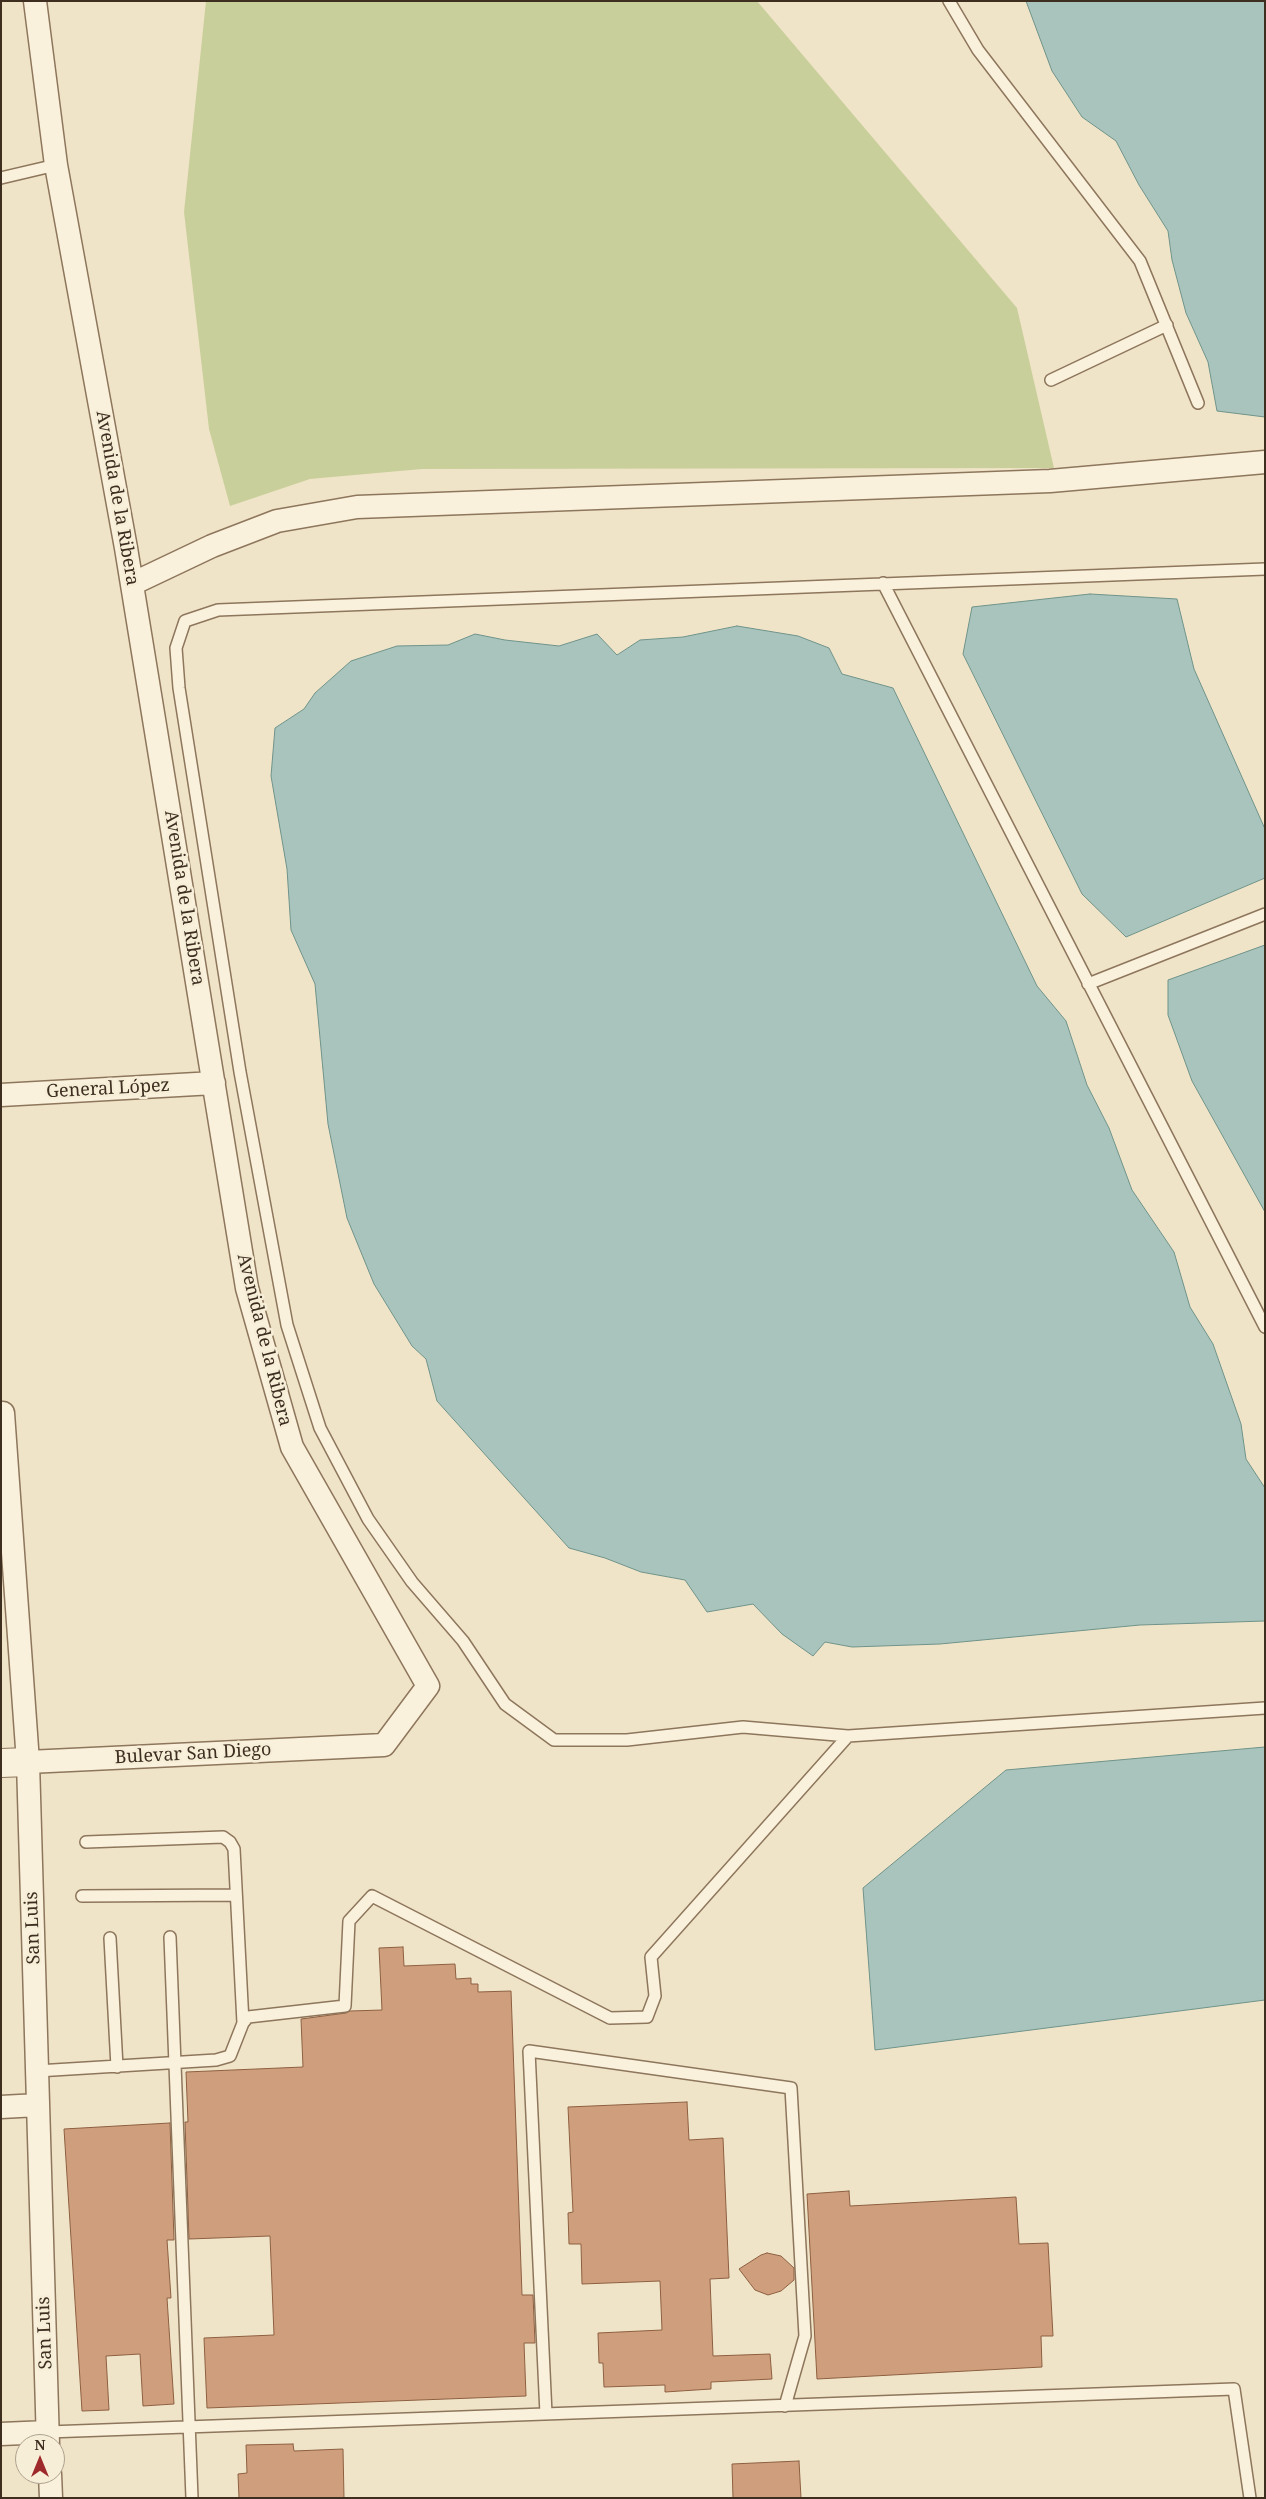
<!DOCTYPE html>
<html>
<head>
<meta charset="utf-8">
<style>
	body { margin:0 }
	#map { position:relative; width:1266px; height:2499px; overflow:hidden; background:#f0e4c8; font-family:"Noto Serif",serif }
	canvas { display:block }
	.frame { position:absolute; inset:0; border:2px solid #3d2e20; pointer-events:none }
	.north { position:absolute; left:15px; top:2434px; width:50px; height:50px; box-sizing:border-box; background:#f7eed8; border:1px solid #ada18e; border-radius:50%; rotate:0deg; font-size:14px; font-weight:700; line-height:20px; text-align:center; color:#3d2e20 }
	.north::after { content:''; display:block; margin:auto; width:18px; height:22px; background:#9e2a2b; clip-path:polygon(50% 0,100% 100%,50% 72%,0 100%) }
</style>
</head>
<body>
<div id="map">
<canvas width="1266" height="2499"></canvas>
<div class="frame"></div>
<div class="north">N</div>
</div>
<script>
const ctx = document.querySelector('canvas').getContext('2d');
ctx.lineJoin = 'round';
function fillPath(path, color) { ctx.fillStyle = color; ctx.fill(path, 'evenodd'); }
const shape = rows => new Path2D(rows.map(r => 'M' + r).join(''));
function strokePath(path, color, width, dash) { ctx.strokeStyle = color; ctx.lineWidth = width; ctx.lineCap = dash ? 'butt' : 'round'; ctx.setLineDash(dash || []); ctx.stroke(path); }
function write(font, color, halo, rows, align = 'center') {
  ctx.font = font + ' "Noto Serif",serif'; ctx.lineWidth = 5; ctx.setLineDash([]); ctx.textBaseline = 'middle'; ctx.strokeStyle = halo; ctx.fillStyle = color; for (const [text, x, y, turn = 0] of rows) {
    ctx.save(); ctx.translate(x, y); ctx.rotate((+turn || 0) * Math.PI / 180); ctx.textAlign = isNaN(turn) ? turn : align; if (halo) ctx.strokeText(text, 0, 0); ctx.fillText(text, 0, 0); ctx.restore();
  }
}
fillPath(shape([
	[206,1,757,1,1017,308,1054,468,422,469,310,479,230,506,209,429,184,212]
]), '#c9cf9b');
const water = shape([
	[1026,1,1265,1,1265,417,1217,411,1208,362,1186,313,1172,260,1168,231,1139,185,1116,141,1082,117,1052,71,1026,1],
	[1090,594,1177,599,1194,669,1265,829,1265,878,1126,937,1082,894,963,654,972,607,1090,594],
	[737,626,798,636,829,648,842,674,893,688,1037,986,1066,1021,1087,1085,1109,1128,1132,1190,1174,1252,1190,1307,1213,1344,1241,1424,1246,1459,1265,1488,1265,1621,1140,1625,940,1644,852,1647,825,1642,813,1656,782,1634,753,1604,707,1612,685,1580,641,1572,605,1558,569,1548,437,1401,426,1359,412,1346,374,1284,347,1218,328,1124,315,984,291,930,287,869,271,776,275,728,304,709,315,693,351,661,397,646,448,645,475,634,505,640,559,646,597,634,617,655,640,640,683,637,737,626],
	[1265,945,1265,1212,1192,1081,1168,1015,1168,980,1265,945],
	[1265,1747,1265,2000,875,2050,863,1888,1006,1770,1265,1747]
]);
fillPath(water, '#a9c4bc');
strokePath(water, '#6f938a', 1);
const building = shape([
	[403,1947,404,1966,455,1964,456,1979,471,1978,471,1984,478,1984,478,1992,511,1991,522,2295,533,2295,535,2343,524,2343,526,2396,207,2408,204,2338,274,2335,270,2236,189,2239,185,2122,188,2122,186,2072,303,2067,301,2019,346,2013,350,2011,382,2010,379,1948,403,1947],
	[687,2102,689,2140,723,2138,729,2278,710,2279,713,2356,770,2354,772,2379,711,2382,711,2389,665,2392,665,2385,604,2387,603,2363,599,2363,598,2333,662,2330,660,2281,582,2284,581,2244,569,2244,568,2213,573,2212,568,2107,687,2102],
	[170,2123,174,2240,167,2240,171,2298,167,2298,174,2404,143,2406,140,2354,106,2356,109,2410,82,2411,64,2129,170,2123],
	[849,2191,850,2206,1016,2197,1019,2244,1048,2243,1053,2336,1041,2336,1042,2367,817,2379,807,2194,849,2191],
	[767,2253,781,2256,794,2268,794,2280,781,2291,768,2295,755,2290,739,2269,761,2255,767,2253],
	[293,2444,294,2451,343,2449,344,2498,239,2498,238,2474,247,2473,246,2445,293,2444],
	[799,2461,801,2498,733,2498,732,2464,799,2461]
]);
fillPath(building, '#cf9f7d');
strokePath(building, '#8d5f41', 1);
const service = shape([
	[949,1,978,50,1140,261,1198,403],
	[1,178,56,165],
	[1051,380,1167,325],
	[1265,569,218,610,185,621,176,648,179,688,240,1072,287,1325,320,1428,368,1519,412,1582,463,1641,505,1704,554,1740,627,1740,743,1727,848,1736,1265,1708],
	[883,583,1265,1327],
	[1088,984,1265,914],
	[86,1842,223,1837,230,1842,234,1849,243,2023],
	[82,1896,236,1895],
	[170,1937,192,2498],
	[110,1938,117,2067],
	[37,2071,216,2060,230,2056,243,2023,248,2017,345,2006,349,1921,372,1896,610,2018,647,2017,655,1996,651,1957,848,1736],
	[546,2414,529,2051,791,2088,805,2336,785,2406],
	[48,2432,1234,2389,1250,2498]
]);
const minor = shape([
	[132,584,212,546,277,521,357,507,1050,481,1265,462],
	[1,1095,214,1083],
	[1,1413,3,1413,28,1762,48,2444],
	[28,1762,384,1745,428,1686,292,1447,247,1288,126,548,56,165,35,1],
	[1,2107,38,2105],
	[1,2434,48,2432],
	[50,2474,51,2498]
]);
const tertiary = shape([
	[1,1763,28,1762]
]);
strokePath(service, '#8d765c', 14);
strokePath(minor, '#8d765c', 25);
strokePath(tertiary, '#8d765c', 30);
strokePath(service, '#faf1dc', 11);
strokePath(minor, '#faf1dc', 22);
strokePath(tertiary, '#faf1dc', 28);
write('18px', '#3d2e20', '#f7eed8', [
	["Avenida de la Ribera",117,498,80],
	["Avenida de la Ribera",184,898,81],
	["General López",108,1089,-3],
	["Avenida de la Ribera",264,1340,76],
	["Bulevar San Diego",193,1754,-3],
	["San Luis",33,1928,-92],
	["San Luis",45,2333,-92]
]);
</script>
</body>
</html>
